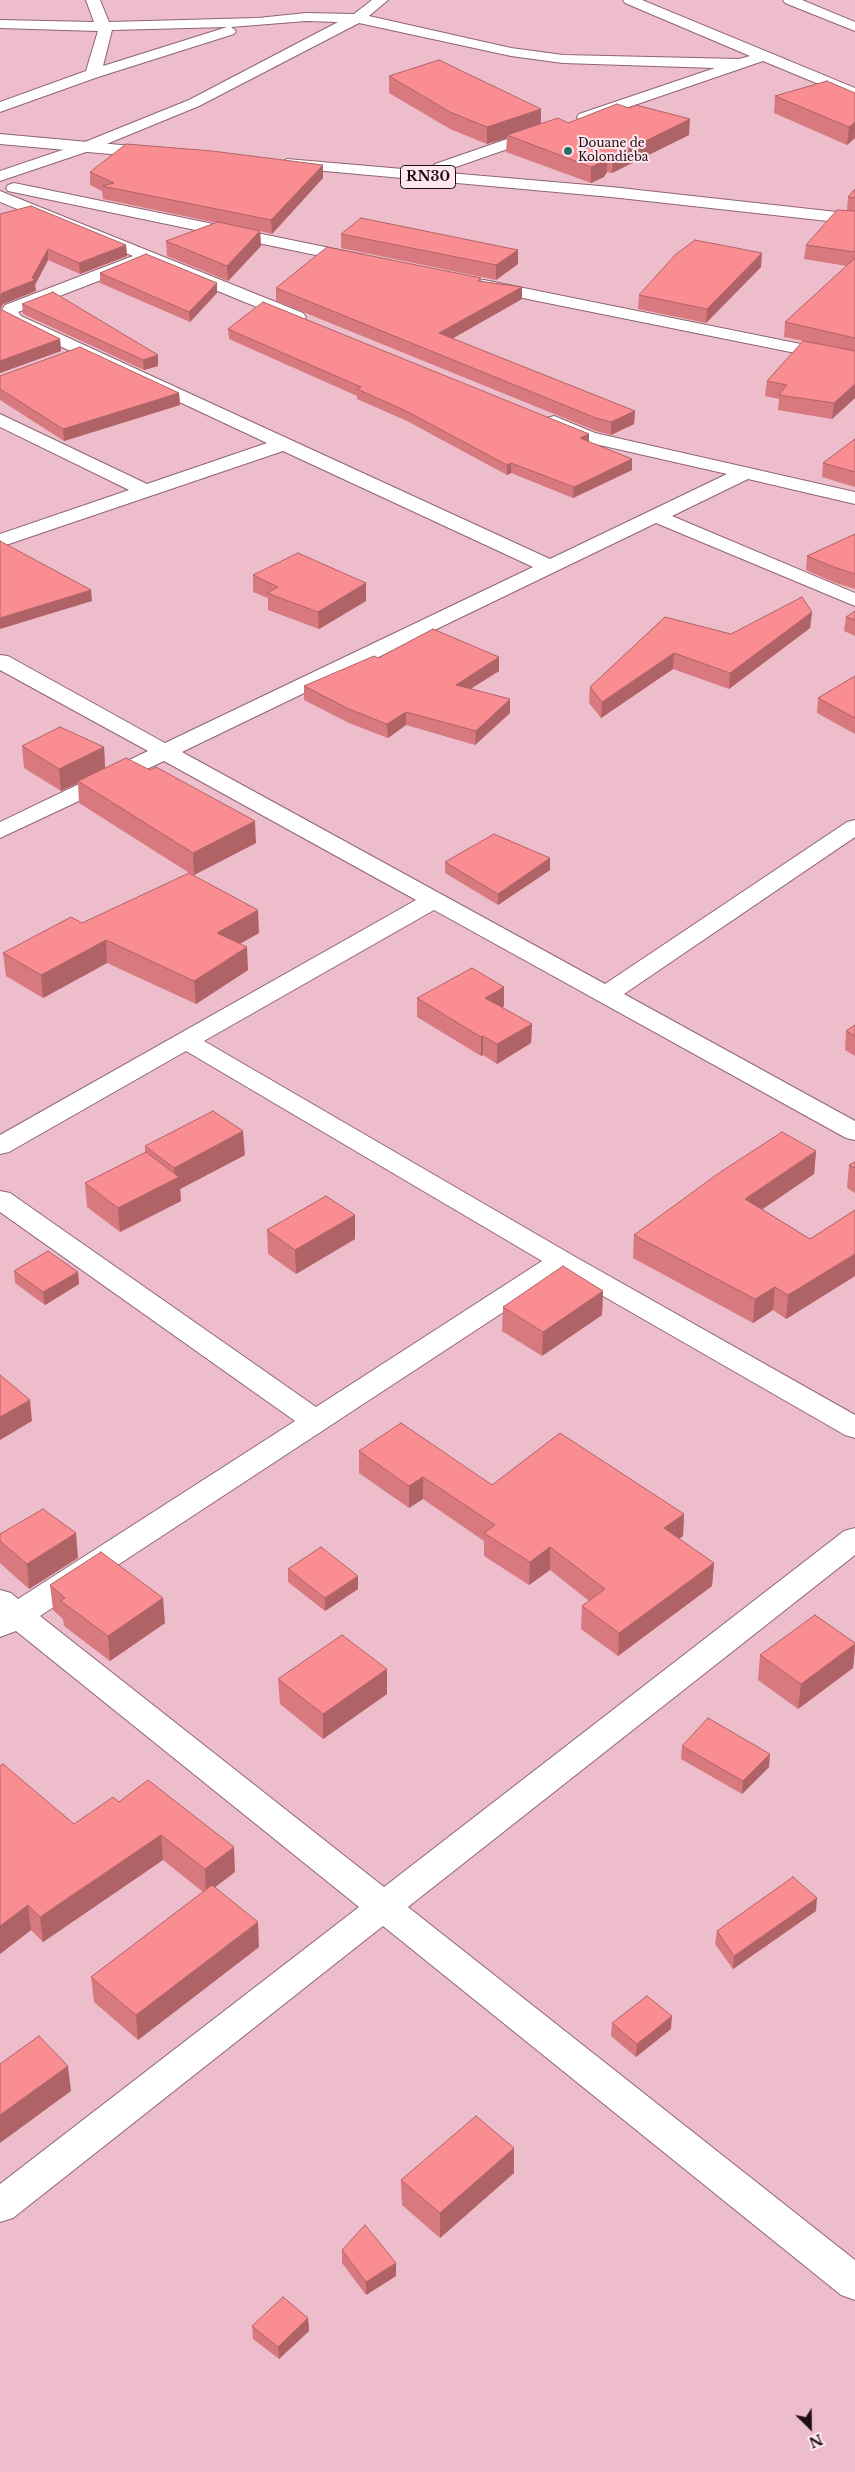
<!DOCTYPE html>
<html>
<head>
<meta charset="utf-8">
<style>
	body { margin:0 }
	#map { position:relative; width:855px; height:2472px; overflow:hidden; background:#eebdcc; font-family:"Libre Baskerville",serif }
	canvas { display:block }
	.north { position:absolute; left:785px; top:2402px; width:50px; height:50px; -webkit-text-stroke:4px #ffe6ed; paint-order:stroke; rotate:157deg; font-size:14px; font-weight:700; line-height:20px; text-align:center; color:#1e0e13 }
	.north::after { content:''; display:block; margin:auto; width:18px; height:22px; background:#1e0e13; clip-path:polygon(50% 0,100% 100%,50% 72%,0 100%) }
</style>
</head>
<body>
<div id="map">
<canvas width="855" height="2472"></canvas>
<div class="north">N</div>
</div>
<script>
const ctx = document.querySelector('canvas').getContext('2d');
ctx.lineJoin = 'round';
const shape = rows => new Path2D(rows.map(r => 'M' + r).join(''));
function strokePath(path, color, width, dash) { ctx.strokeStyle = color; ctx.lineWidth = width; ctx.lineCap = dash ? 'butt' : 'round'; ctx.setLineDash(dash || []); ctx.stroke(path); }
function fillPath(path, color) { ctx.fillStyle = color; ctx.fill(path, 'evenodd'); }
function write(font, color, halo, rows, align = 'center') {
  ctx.font = font + ' "Libre Baskerville",serif'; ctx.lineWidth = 4; ctx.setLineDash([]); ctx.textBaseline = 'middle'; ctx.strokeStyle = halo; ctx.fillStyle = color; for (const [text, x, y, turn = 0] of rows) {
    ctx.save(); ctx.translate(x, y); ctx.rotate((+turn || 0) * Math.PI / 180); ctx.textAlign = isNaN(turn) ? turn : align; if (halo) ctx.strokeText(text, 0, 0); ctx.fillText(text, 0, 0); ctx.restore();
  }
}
const minor = shape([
	[86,0,100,0,109,22,258,18,306,13,354,14,372,0,388,0,369,16,511,48,563,55,739,59,750,56,625,3,623,0,642,0,855,88,855,99,763,61,585,122,579,120,577,117,579,114,715,68,563,63,511,56,359,23,199,106,92,150,0,181,0,171,80,144,189,100,338,22,306,21,231,27,236,31,234,34,98,77,0,112,0,102,86,71,98,31,0,28,0,20,94,22,86,0],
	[227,27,224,28,103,66,112,30,227,27],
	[783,0,802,0,855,22,855,31,785,3,783,0],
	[542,127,550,132,548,135,447,170,437,180,431,182,423,177,435,164,542,127],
	[14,183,359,254,365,255,368,259,365,263,359,264,8,191,6,188,8,185,14,183],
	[0,191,303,313,306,317,303,321,291,321,142,260,140,265,18,312,21,316,550,559,727,474,582,441,547,426,545,422,547,418,554,416,595,433,855,492,855,504,748,479,672,516,855,593,855,606,656,523,182,752,605,984,847,822,855,820,855,837,624,994,855,1121,855,1140,846,1138,434,910,204,1041,572,1255,855,1415,855,1438,845,1435,563,1273,40,1616,384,1887,844,1531,855,1528,855,1555,408,1907,855,2260,855,2300,841,2295,383,1926,13,2218,0,2222,0,2184,359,1907,16,1631,0,1637,0,1590,11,1593,18,1599,295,1421,0,1212,0,1191,10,1193,316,1407,542,1261,186,1051,9,1152,0,1154,0,1135,416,900,164,761,0,838,0,822,148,751,0,670,0,655,8,656,165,743,533,567,283,451,0,547,0,534,129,490,0,427,0,414,147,484,267,443,2,319,0,313,5,305,133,256,0,202,0,191],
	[484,280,855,355,855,365,478,289,475,285,478,281,484,280]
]);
const primary = shape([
	[0,134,154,148,162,153,154,158,0,144,0,134],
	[287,159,611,187,855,214,855,224,611,197,281,167,279,164,287,159]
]);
strokePath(minor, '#8f6472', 2);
strokePath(primary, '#8f6472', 2);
fillPath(minor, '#fff');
fillPath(primary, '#fff');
fillPath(shape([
	[389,76,541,124,568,123,689,135,612,173,607,172,604,177,591,183,506,152,507,138,487,144,450,129,389,93],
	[855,93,855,138,847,145,774,113,775,96],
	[323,165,323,178,272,234,260,231,261,246,228,281,167,256,166,241,217,223,103,199,102,191,90,185,90,172],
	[855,189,855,398,832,419,778,410,779,399,765,396,767,381,804,341,784,337,785,322,847,266,804,259,806,245,847,210,848,197],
	[0,214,126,245,127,256,80,274,48,260,35,285,36,291,3,304,0,309,60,339,61,351,0,373],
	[341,234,518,264,496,280,341,248],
	[761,267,706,323,638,309,639,295],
	[100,273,217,283,217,293,190,322,100,283],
	[481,281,522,287,522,299,452,339,635,411,634,424,611,435,596,431,276,301,276,288],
	[22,304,158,366,144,370,23,314],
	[228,329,589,434,589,442,632,459,632,470,573,498,511,473,507,475,407,421,357,399,357,396,229,339],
	[0,376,179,393,180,405,64,441,0,400],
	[855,439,855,487,822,477,823,463],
	[855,534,855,589,833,582,806,570,807,556],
	[253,575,366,583,366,601,319,629,268,610,268,598,253,592],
	[812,612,810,628,729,689,673,669,601,718,589,703,590,687,665,617,731,634],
	[846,617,855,620,855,636,844,631],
	[499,657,499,671,471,689,510,713,475,745,406,725,388,738,349,723,304,700,304,686,378,658],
	[855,676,855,734,817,713,818,698],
	[22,746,104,747,105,768,256,843,194,875,259,933,240,944,248,970,196,1004,107,963,43,998,6,976,3,953,82,923,191,874,79,803,78,783,61,791,24,768],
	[445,862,550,870,498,905,445,873],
	[417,998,504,1006,502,1007,532,1024,531,1043,497,1064,483,1055,481,1056,417,1017],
	[855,1025,855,1056,845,1050,846,1031],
	[145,1146,245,1155,180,1189,181,1201,120,1232,87,1207,85,1183,145,1153],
	[816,1151,814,1174,762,1209,810,1239,855,1210,855,1276,786,1319,773,1310,753,1323,633,1258,634,1235],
	[855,1162,855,1193,847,1188,849,1165],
	[355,1215,355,1239,296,1274,268,1254,267,1230],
	[14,1271,78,1272,79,1284,45,1305,15,1283],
	[603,1291,602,1315,542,1356,502,1331,503,1307],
	[359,1451,492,1485,684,1514,683,1536,679,1539,714,1563,712,1586,618,1656,581,1629,582,1606,589,1601,550,1570,529,1585,484,1556,484,1541,423,1499,409,1508,359,1473],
	[0,1534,78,1558,29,1589,0,1563],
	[288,1569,358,1589,325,1611,288,1582],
	[50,1585,165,1623,110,1661,64,1626,63,1619,53,1610],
	[855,1643,855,1651,853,1668,798,1709,758,1680,760,1655],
	[387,1669,387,1694,323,1739,280,1704,278,1679],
	[682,1746,769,1767,742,1794,681,1759],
	[119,1802,235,1872,215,1887,259,1947,138,2040,94,2002,91,1977,203,1892,163,1860,43,1942,31,1930,0,1954,74,1824],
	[816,1911,733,1969,715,1944,717,1931],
	[612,2023,671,2029,636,2057,611,2036],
	[514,2173,440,2238,402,2205,401,2180],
	[342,2250,396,2263,396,2276,366,2295,342,2263],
	[308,2318,309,2331,279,2359,253,2339,252,2326]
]), '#d7797e');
fillPath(shape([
	[541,109,541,126,507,135,507,138,487,144,487,127],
	[690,119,689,135,612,173,613,157],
	[855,122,855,138,847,145,849,127],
	[607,156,607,172,604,177,591,183,591,167],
	[323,165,323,178,272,234,271,220],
	[260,231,261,246,228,281,227,266],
	[126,245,127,256,80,274,79,263],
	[48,249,48,260,35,285,36,291,3,304,0,309,0,296,2,293,32,278],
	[518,250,518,264,496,280,496,265],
	[762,253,761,267,706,323,707,309],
	[217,283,217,293,190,322,189,312],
	[522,287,522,299,439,346,439,333],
	[60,339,61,351,0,373,0,361],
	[158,355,158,366,144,370,143,360],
	[855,384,855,398,832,419,834,403],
	[179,393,180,405,64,441,63,429],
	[635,411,634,424,611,435,611,422],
	[589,434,589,445,580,438],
	[632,459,632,470,573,498,574,487],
	[511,463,511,473,507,475,507,465],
	[366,583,366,601,319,629,318,612],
	[91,590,92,601,0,629,0,618],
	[812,612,810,628,729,689,730,673],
	[674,653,673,669,601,718,602,702],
	[499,657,499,671,455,698,456,685],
	[510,699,510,713,475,745,476,731],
	[406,712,406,725,388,738,387,724],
	[104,747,105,769,78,781,78,783,61,791,59,769],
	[255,821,256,843,194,875,193,853],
	[550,858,550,870,498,905,498,894],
	[258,910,259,933,218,956,217,933],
	[106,940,107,963,43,998,41,975],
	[247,947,248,970,196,1004,194,981],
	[504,987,504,1006,485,1017,485,998],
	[532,1024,531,1043,497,1064,497,1044],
	[483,1036,483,1055,481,1056,481,1037],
	[243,1131,245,1155,180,1189,181,1201,120,1232,118,1208,175,1179,174,1168],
	[816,1151,814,1174,744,1222,745,1199],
	[355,1215,355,1239,296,1274,295,1250],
	[855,1254,855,1276,786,1319,788,1295],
	[78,1272,79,1284,45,1305,43,1292],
	[775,1287,773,1310,753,1323,755,1299],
	[603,1291,602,1315,542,1356,543,1332],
	[30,1400,32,1421,0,1440,0,1417],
	[423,1477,423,1499,409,1508,409,1486],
	[684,1514,683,1536,662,1551,664,1528],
	[76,1533,78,1558,29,1589,27,1564],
	[550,1547,550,1570,529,1585,530,1562],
	[714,1563,712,1586,618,1656,619,1633],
	[358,1576,358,1589,325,1611,325,1598],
	[163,1598,165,1623,110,1661,108,1636],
	[855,1644,853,1668,798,1709,801,1684],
	[387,1669,387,1694,323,1739,323,1714],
	[770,1754,769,1767,742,1794,743,1781],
	[161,1835,163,1860,43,1942,40,1917],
	[234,1847,235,1872,206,1894,205,1869],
	[817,1898,816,1911,733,1969,734,1956],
	[28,1905,31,1930,0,1954,0,1926],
	[258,1922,259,1947,138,2040,136,2015],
	[672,2016,671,2029,636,2057,637,2044],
	[68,2066,71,2091,0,2143,0,2115],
	[514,2148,514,2173,440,2238,440,2213],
	[396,2263,396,2276,366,2295,366,2282],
	[308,2318,309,2331,279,2359,278,2347]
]), '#af6366');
const building = shape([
	[439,60,541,109,487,127,450,112,389,76,439,60],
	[827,81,855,93,855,122,849,127,775,96,827,81],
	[617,104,629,108,636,105,690,119,613,157,607,156,604,161,591,167,507,135,558,118,568,123,617,104],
	[126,144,212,151,323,165,271,220,102,186,114,183,90,172,126,144],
	[855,189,855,198,848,197,855,189],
	[31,206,126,245,79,263,48,249,32,278,35,280,2,293,0,296,0,214,31,206],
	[837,210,855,211,855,252,806,245,837,210],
	[361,218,518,250,496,265,341,234,361,218],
	[218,222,260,231,227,266,166,241,218,222],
	[695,240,762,253,707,309,639,295,675,255,695,240],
	[327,247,481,278,478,281,522,287,439,333,635,411,611,422,596,418,276,288,327,247],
	[146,254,217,283,189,312,100,273,146,254],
	[855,258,855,338,785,322,855,258],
	[53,292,158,355,143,360,22,304,53,292],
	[263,302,589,434,580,438,632,459,574,487,511,463,507,465,406,411,357,389,361,387,228,329,263,302],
	[0,309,60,339,0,361,0,309],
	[803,341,855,351,855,384,834,403,779,395,787,385,767,381,803,341],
	[80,347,179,393,63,429,0,389,0,376,80,347],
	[855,439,855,472,823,463,855,439],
	[855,534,855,574,834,567,807,556,855,534],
	[0,541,91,590,0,618,0,541],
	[298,553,366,583,318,612,267,593,278,587,253,575,298,553],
	[802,597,812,612,730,673,674,653,602,702,590,687,665,617,731,634,802,597],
	[855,611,855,620,846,617,855,611],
	[433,629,499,657,456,685,510,699,476,731,406,712,387,724,349,709,304,686,374,656,378,658,433,629],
	[855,676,855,718,818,698,855,676],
	[60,727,104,747,59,769,22,746,60,727],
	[126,758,150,770,156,767,255,821,193,853,78,781,126,758],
	[494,834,550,858,498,894,445,862,494,834],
	[189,873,258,910,217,933,247,947,194,981,106,940,41,975,3,953,71,917,82,923,189,873],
	[472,968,504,987,485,998,532,1024,497,1044,483,1036,481,1037,417,998,472,968],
	[855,1025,855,1036,846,1031,855,1025],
	[213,1111,243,1131,174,1168,145,1146,213,1111],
	[782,1132,816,1151,745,1199,810,1239,855,1210,855,1254,788,1295,775,1287,755,1299,634,1235,719,1173,782,1132],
	[146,1152,179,1177,118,1208,85,1183,146,1152],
	[855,1162,855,1168,849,1165,855,1162],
	[326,1196,355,1215,295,1250,267,1230,326,1196],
	[48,1251,78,1272,43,1292,14,1271,48,1251],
	[563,1266,603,1291,543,1332,503,1307,563,1266],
	[0,1375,30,1400,0,1417,0,1375],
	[401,1423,492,1485,560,1433,684,1514,664,1528,714,1563,619,1633,582,1606,605,1589,550,1547,530,1562,484,1533,495,1525,423,1477,409,1486,359,1451,401,1423],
	[43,1509,76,1533,27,1564,0,1541,0,1534,43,1509],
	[321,1547,358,1576,325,1598,288,1569,321,1547],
	[101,1552,163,1598,108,1636,61,1601,65,1598,50,1585,101,1552],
	[815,1615,855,1643,855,1644,801,1684,760,1655,815,1615],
	[342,1635,387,1669,323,1714,278,1679,342,1635],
	[708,1718,770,1754,743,1781,682,1746,708,1718],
	[3,1764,74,1824,113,1797,119,1802,148,1780,234,1847,205,1869,161,1835,40,1917,28,1905,0,1926,0,1766,3,1764],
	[793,1877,817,1898,734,1956,717,1931,793,1877],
	[212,1885,258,1922,136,2015,91,1977,212,1885],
	[647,1996,672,2016,637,2044,612,2023,647,1996],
	[39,2036,68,2066,0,2115,0,2064,39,2036],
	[476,2116,514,2148,440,2213,401,2180,476,2116],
	[365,2225,396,2263,366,2282,342,2250,365,2225],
	[283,2297,308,2318,278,2347,252,2326,283,2297]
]);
fillPath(building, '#fa8d92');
strokePath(building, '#af6366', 1);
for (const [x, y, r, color] of [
	[568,151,5,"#296e60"]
]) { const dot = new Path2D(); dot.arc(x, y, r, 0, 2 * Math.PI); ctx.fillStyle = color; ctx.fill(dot); strokePath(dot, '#ffe6ed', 2); }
write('12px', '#1e0e13', '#ffe6ed', [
	["Douane de",578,144],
	["Kolondieba",578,158]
], 'left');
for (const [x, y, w] of [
	[428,177,55]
]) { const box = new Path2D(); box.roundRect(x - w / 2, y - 11.5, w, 23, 4); ctx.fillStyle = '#ffe6ed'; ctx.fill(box); strokePath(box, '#1e0e13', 1); }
write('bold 14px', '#1e0e13', null, [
	["RN30",428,177]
]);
</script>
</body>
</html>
